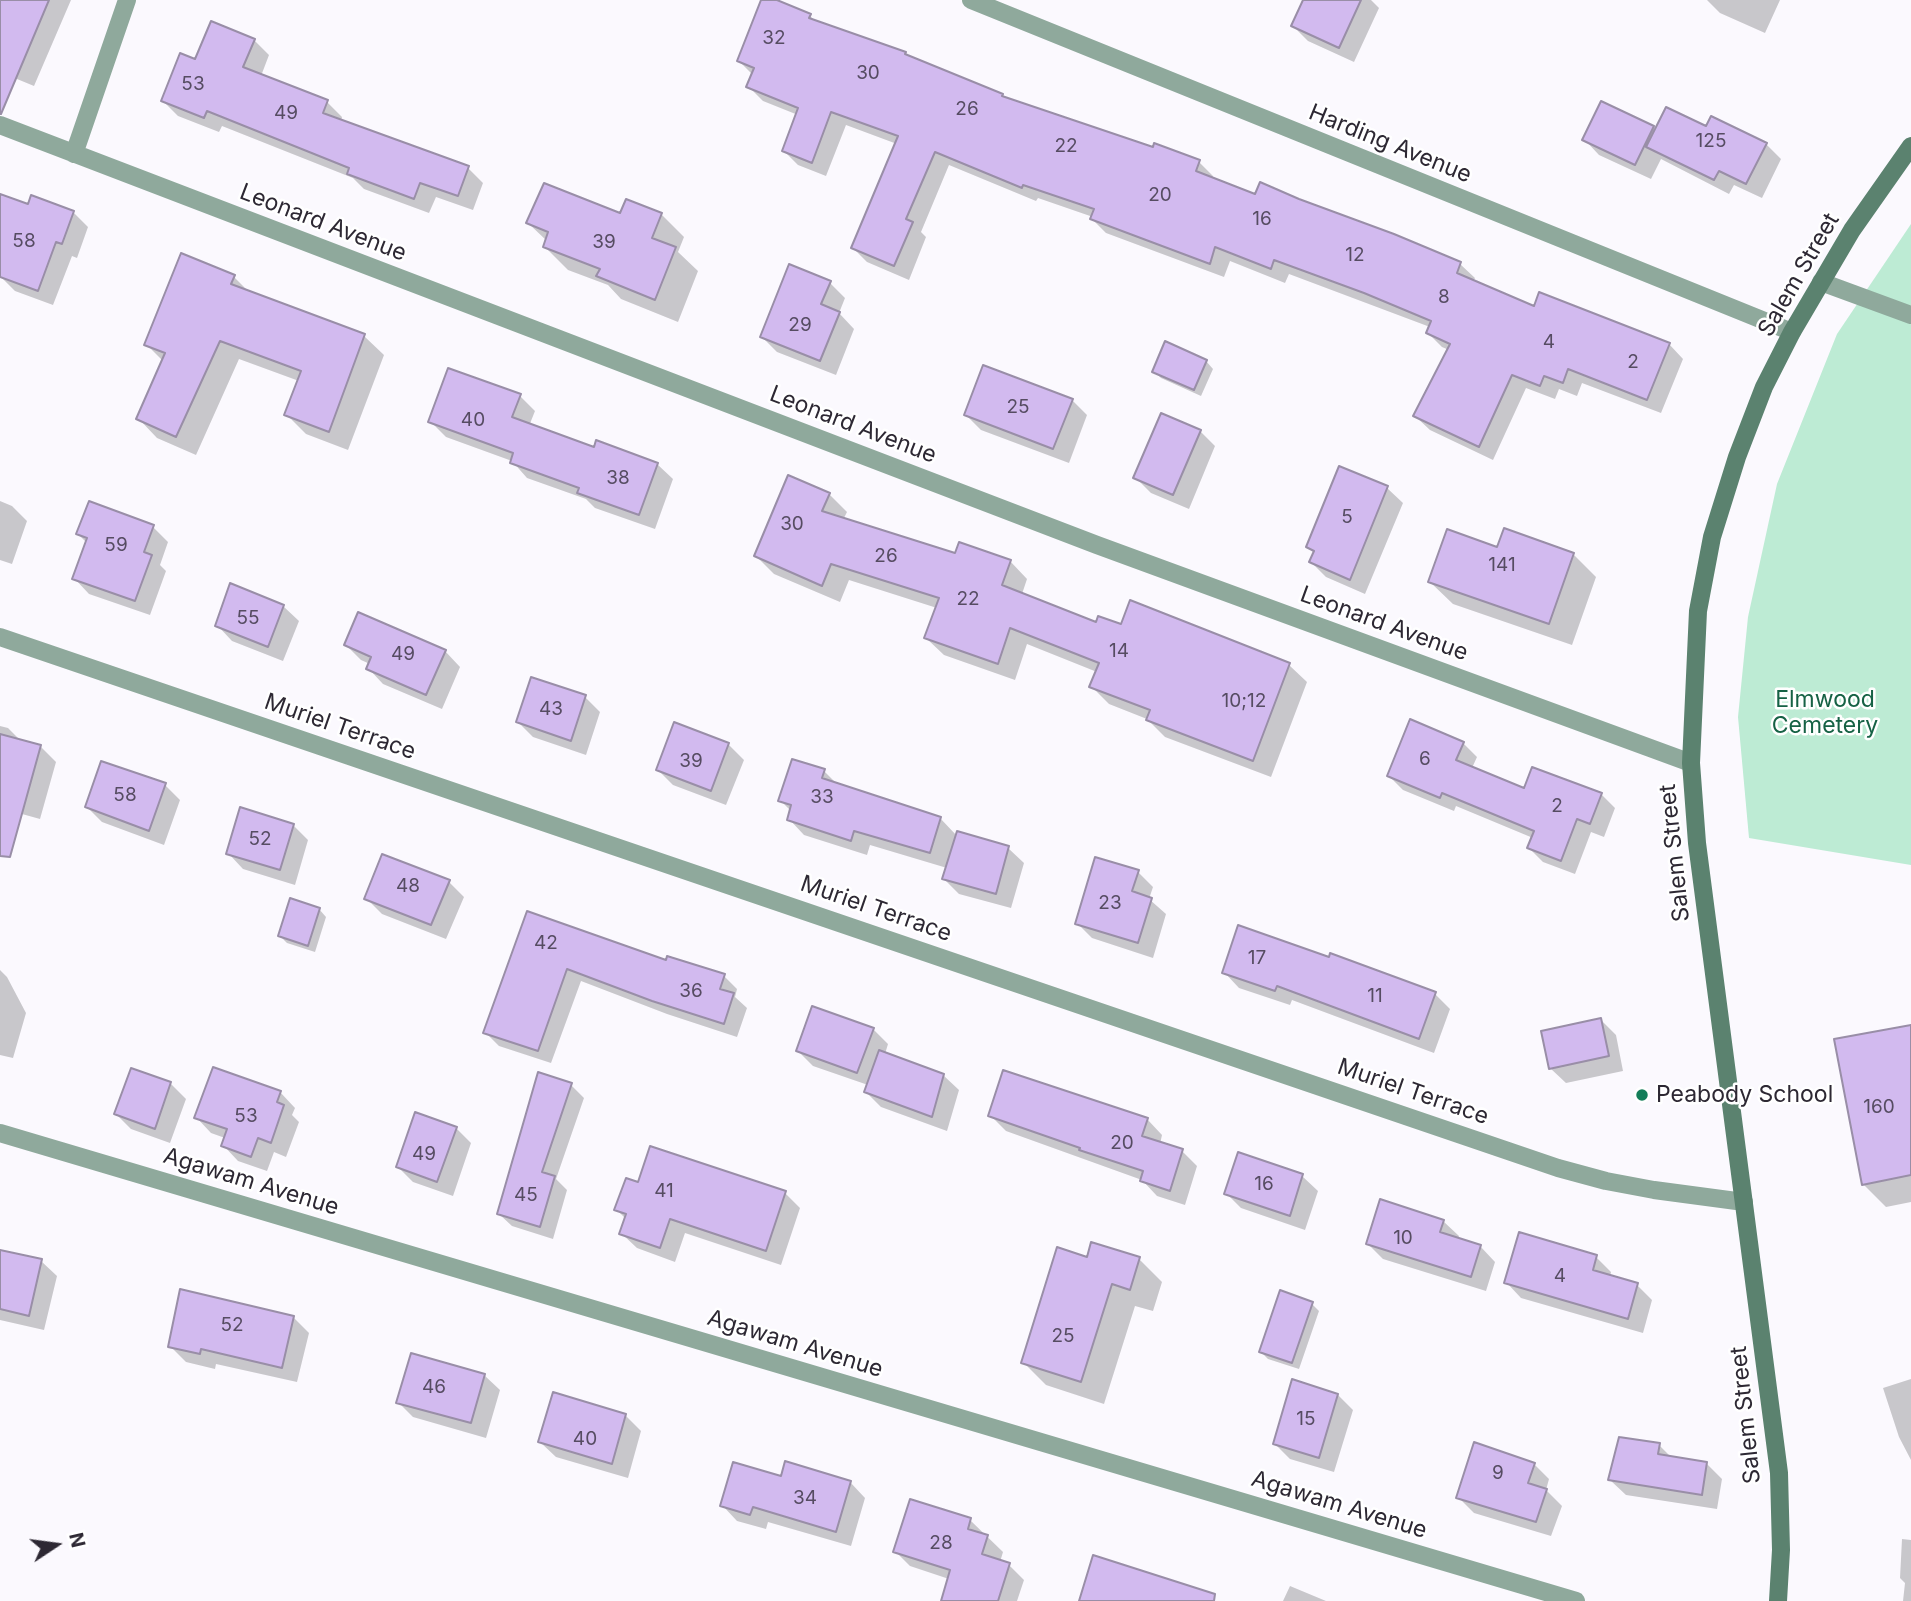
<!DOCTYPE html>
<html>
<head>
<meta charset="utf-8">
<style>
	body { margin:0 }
	#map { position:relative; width:1911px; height:1601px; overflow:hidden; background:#fbf9fe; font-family:Inter,sans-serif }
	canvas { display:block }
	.north { position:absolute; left:21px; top:1510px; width:70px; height:70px; -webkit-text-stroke:5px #fff; paint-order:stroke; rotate:77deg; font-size:19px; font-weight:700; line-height:28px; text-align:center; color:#2d2833 }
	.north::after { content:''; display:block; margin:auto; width:24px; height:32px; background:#2d2833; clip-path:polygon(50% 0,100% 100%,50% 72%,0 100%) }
</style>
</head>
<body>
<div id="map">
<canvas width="1911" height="1601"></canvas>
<div class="north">N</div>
</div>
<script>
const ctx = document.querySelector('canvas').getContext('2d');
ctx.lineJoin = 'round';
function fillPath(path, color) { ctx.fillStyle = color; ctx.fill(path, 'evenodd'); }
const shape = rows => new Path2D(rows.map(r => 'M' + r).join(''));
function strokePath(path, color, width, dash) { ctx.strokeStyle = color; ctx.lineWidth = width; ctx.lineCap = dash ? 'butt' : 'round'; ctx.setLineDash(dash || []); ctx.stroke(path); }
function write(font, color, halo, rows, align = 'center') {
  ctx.font = font + ' Inter,sans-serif'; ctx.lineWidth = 5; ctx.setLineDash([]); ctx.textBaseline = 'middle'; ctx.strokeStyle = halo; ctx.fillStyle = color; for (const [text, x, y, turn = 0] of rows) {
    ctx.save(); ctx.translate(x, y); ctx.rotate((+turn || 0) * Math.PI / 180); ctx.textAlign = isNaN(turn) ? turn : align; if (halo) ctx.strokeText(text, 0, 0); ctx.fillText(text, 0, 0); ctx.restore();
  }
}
fillPath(shape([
	[1911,224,1911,865,1749,838,1738,717,1748,617,1777,484,1837,334]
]), '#bdebd4');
fillPath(shape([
	[0,0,71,0,34,86,0,72],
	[763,0,772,0,810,16,816,22,905,54,909,57,1002,95,1006,99,1154,149,1199,162,1213,176,1212,179,1256,196,1460,264,1475,278,1473,282,1535,309,1669,344,1683,359,1661,413,1582,383,1577,396,1559,389,1555,399,1526,388,1493,460,1430,430,1415,416,1449,350,1442,347,1428,333,1430,327,1289,274,1285,283,1230,261,1224,277,1106,233,1092,219,1093,217,1038,198,1036,201,949,165,921,232,926,237,909,280,867,262,853,248,897,144,846,125,826,176,798,165,784,151,798,115,763,101,748,86,753,75,739,61],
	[1305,0,1371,0,1379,8,1354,62,1308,41,1293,26],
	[1707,0,1780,0,1765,33,1720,13],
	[254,40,269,55,261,76,327,102,342,117,341,121,468,168,483,183,473,210,436,197,429,213,364,189,353,178,222,126,219,132,178,116,163,101,196,61],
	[1653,128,1656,131,1706,129,1766,144,1781,159,1762,198,1734,185,1729,194,1661,159,1651,179,1599,155,1584,139],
	[29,206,73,212,88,227,77,258,72,256,53,305,15,291,0,276,0,213],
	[661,214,684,237,678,252,698,271,678,322,621,299,608,285,568,270,545,247,547,241,528,223],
	[234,277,251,294,364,336,384,355,348,450,306,434,287,415,299,381,239,359,196,455,157,438,138,418,163,361,146,344],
	[830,283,845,298,839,313,854,329,836,375,777,352,762,337],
	[1206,361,1213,369,1201,396,1161,378,1154,371],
	[520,396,535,411,529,426,595,450,657,464,673,479,655,529,595,508,586,499,527,478,512,461,446,437,430,421],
	[1072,400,1087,415,1069,463,981,430,966,415],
	[1200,431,1215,446,1189,509,1151,493,1136,478],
	[1340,469,1387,488,1403,503,1365,594,1326,577,1311,562,1314,553,1308,547],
	[829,494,847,512,843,520,956,556,1010,561,1027,579,1022,594,1097,624,1122,626,1289,665,1307,682,1271,777,1165,737,1147,719,1109,704,1091,686,1097,672,1027,644,1015,680,944,655,926,638,937,608,849,580,840,602,774,574,756,556],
	[0,501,12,506,27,521,12,564,0,560],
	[153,527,168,542,160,565,166,571,150,615,89,594,74,578,87,543,78,534],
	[1573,554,1596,577,1572,645,1453,604,1430,582],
	[283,606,299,621,283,661,232,641,217,625],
	[346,645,445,651,460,667,442,709,383,684,368,668,370,664,361,660],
	[585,697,600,712,586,755,533,737,518,722],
	[675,725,729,745,744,760,726,805,673,785,658,770],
	[0,726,8,728,21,741,40,746,56,762,40,819,4,809,0,805],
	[1463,743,1477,757,1472,768,1525,791,1601,794,1615,808,1604,837,1591,832,1575,874,1543,862,1529,848,1533,838,1456,806,1454,811,1403,790,1389,776],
	[824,771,839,786,940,818,957,836,1008,848,1024,863,1011,908,959,894,944,879,947,868,870,845,867,855,804,835,789,819,791,811,780,800],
	[165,785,180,800,164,845,102,822,87,807],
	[293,825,308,840,295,885,243,869,228,853],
	[1138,872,1153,887,1149,899,1166,914,1153,958,1092,938,1077,923],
	[449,882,464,897,446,939,382,914,366,898],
	[319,909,326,917,315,952,287,943,280,936],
	[528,913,667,963,724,976,737,989,735,997,747,1008,737,1037,667,1014,581,981,551,1063,499,1046,485,1032],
	[0,970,7,977,26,1013,13,1058,0,1055],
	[1224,972,1435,994,1450,1009,1434,1053,1292,1000,1290,1005,1239,988],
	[1601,1020,1616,1035,1623,1071,1566,1083,1550,1068],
	[1911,1027,1911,1202,1886,1207,1863,1184],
	[873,1029,888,1044,885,1054,943,1075,959,1090,947,1131,881,1107,866,1092,868,1085,813,1066,798,1051],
	[170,1083,186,1099,170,1143,131,1129,116,1114],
	[571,1085,584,1098,556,1179,567,1190,553,1239,512,1226,499,1214],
	[280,1092,295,1108,292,1115,299,1122,286,1157,274,1152,267,1171,238,1161,223,1145,225,1138,211,1133,196,1117],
	[990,1115,1147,1119,1162,1135,1160,1144,1182,1151,1197,1166,1185,1205,1157,1196,1142,1180,1006,1131],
	[456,1128,471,1143,453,1196,413,1182,398,1167],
	[1302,1176,1318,1191,1305,1230,1241,1208,1226,1193],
	[639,1184,785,1193,800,1208,781,1265,685,1233,675,1262,637,1248,621,1233,626,1219,616,1209],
	[1443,1221,1459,1236,1458,1239,1480,1246,1495,1262,1486,1291,1383,1259,1368,1244],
	[0,1252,41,1261,57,1276,44,1330,0,1320],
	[1596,1257,1611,1272,1610,1277,1637,1285,1652,1300,1643,1333,1521,1298,1506,1282],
	[1088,1259,1139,1259,1162,1282,1153,1311,1135,1306,1104,1404,1046,1385,1023,1362],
	[1312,1304,1319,1311,1299,1369,1268,1359,1261,1352],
	[293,1317,309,1333,297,1382,216,1364,215,1369,186,1362,170,1346],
	[484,1375,500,1390,486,1438,413,1417,398,1402],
	[1911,1379,1911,1460,1899,1437,1883,1388],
	[1338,1395,1353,1410,1334,1472,1290,1459,1275,1444],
	[625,1415,641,1431,628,1478,556,1457,540,1442],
	[1659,1445,1673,1459,1707,1464,1722,1479,1717,1509,1626,1495,1610,1480],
	[1534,1464,1549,1479,1546,1490,1562,1506,1551,1536,1474,1513,1458,1497],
	[782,1478,850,1482,865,1498,851,1546,768,1522,766,1529,737,1521,722,1505],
	[970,1520,1003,1552,1000,1562,1009,1565,1024,1580,1017,1601,943,1601,949,1579,910,1566,895,1551],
	[1902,1539,1911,1540,1911,1601,1903,1601,1905,1583,1900,1578],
	[1290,1586,1326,1601,1283,1601]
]), '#0003');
const building = shape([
	[0,0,49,0,1,114,0,114,0,0],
	[761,0,777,0,811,14,809,18,906,52,905,54,1003,94,1002,96,1153,147,1154,143,1200,160,1196,171,1255,194,1260,182,1299,199,1394,234,1461,262,1457,273,1534,306,1539,292,1670,343,1647,400,1568,369,1563,383,1544,376,1540,386,1512,375,1479,447,1413,416,1450,344,1426,333,1431,321,1364,293,1274,260,1271,269,1215,247,1210,264,1090,219,1094,209,1023,185,1022,188,935,152,906,219,913,222,894,266,851,248,898,136,831,112,812,163,782,151,798,108,746,87,754,68,737,61,761,0],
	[1303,0,1361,0,1339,48,1291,26,1303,0],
	[211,21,255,39,243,67,328,100,323,113,469,166,458,196,420,183,414,199,347,174,349,168,207,111,204,118,161,101,180,53,195,59,211,21],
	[1601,101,1654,126,1635,165,1582,140,1601,101],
	[1666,107,1706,126,1711,116,1767,143,1746,184,1719,171,1714,180,1646,147,1666,107],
	[544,183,620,213,626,199,662,213,652,238,676,247,655,300,596,276,600,269,543,247,548,232,526,223,544,183],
	[0,194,28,204,31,195,74,211,62,244,56,242,38,291,0,277,0,194],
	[181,253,235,275,231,284,365,334,329,432,284,415,301,371,220,341,176,437,136,419,165,353,144,345,181,253],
	[789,264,831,281,821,304,840,312,820,361,760,337,789,264],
	[1165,341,1207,360,1194,390,1152,372,1165,341],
	[983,365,1073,399,1053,449,964,415,983,365],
	[448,368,521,394,512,417,594,447,596,440,658,463,639,515,577,493,579,488,510,463,513,453,428,422,448,368],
	[1161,413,1201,430,1173,495,1133,478,1161,413],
	[1339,466,1388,486,1350,580,1309,562,1314,551,1306,547,1339,466],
	[788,475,830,493,822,511,955,553,959,542,1011,560,1002,585,1096,622,1098,616,1121,624,1130,600,1290,663,1253,761,1146,720,1150,710,1089,687,1099,663,1010,628,998,664,924,638,939,598,831,564,822,586,754,556,788,475],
	[89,501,154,525,144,552,152,555,135,601,72,579,87,538,76,534,89,501],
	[1504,528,1574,553,1549,624,1428,582,1447,529,1497,547,1504,528],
	[230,583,284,605,268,647,215,626,230,583],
	[358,612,446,650,426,695,366,669,371,657,344,645,358,612],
	[531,677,586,695,571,741,516,722,531,677],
	[1410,719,1464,742,1456,760,1524,788,1532,767,1602,793,1590,824,1577,819,1561,861,1527,848,1534,831,1442,793,1440,798,1387,776,1410,719],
	[674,722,729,743,711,791,656,770,674,722],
	[0,734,41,745,10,857,0,856,0,734],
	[792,759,825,769,822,778,941,817,930,853,854,831,851,841,787,820,791,805,778,801,792,759],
	[101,761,166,783,149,831,85,807,101,761],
	[240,807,294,824,280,870,226,854,240,807],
	[957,831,1009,846,996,894,942,879,957,831],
	[382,854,450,880,431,925,364,899,382,854],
	[1095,857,1139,870,1132,891,1152,898,1138,943,1075,924,1095,857],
	[290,898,320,908,308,946,278,936,290,898],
	[527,911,666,960,667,956,725,974,720,989,734,993,724,1024,652,1001,567,969,538,1051,483,1033,527,911],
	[1238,925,1329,957,1330,953,1436,992,1419,1039,1277,986,1275,991,1222,973,1238,925],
	[812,1006,874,1028,857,1073,796,1051,812,1006],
	[1601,1018,1609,1056,1549,1069,1541,1031,1601,1018],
	[1911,1025,1911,1175,1862,1185,1834,1039,1911,1025],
	[879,1050,944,1074,932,1117,864,1092,879,1050],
	[213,1067,281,1091,277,1102,284,1105,271,1143,258,1138,251,1157,221,1146,227,1129,194,1118,213,1067],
	[131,1068,171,1082,155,1129,114,1114,131,1068],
	[1003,1070,1148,1118,1142,1136,1183,1149,1170,1191,1140,1181,1143,1171,1079,1150,1080,1148,988,1116,1003,1070],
	[538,1072,572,1083,542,1172,555,1176,540,1227,497,1214,538,1072],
	[415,1112,457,1127,437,1182,396,1167,415,1112],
	[650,1146,786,1191,766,1251,670,1219,660,1248,619,1234,626,1214,614,1210,626,1178,638,1182,650,1146],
	[1238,1152,1303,1174,1290,1216,1224,1194,1238,1152],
	[1380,1199,1444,1220,1440,1232,1481,1245,1471,1277,1366,1244,1380,1199],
	[1519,1232,1597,1255,1593,1270,1638,1283,1628,1319,1504,1283,1519,1232],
	[1091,1242,1140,1257,1130,1290,1112,1284,1081,1382,1021,1363,1057,1247,1087,1257,1091,1242],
	[0,1250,42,1259,29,1316,0,1309,0,1250],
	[180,1289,294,1316,282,1368,201,1349,200,1354,168,1347,180,1289],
	[1280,1290,1313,1302,1292,1363,1259,1352,1280,1290],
	[411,1353,485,1374,471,1423,396,1403,411,1353],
	[1292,1379,1338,1394,1319,1458,1273,1444,1292,1379],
	[553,1392,626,1414,612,1464,538,1442,553,1392],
	[1619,1437,1660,1443,1658,1454,1707,1462,1702,1495,1608,1480,1619,1437],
	[1474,1442,1535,1463,1528,1483,1547,1489,1536,1522,1456,1498,1474,1442],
	[785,1461,851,1481,836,1532,753,1507,750,1515,720,1506,733,1462,781,1476,785,1461],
	[910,1499,971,1518,968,1529,988,1535,982,1554,1010,1563,998,1601,941,1601,950,1570,893,1552,910,1499],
	[1093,1555,1215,1594,1214,1601,1079,1601,1093,1555]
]);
fillPath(building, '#d2baef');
strokePath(building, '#998ea7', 2);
strokePath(shape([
	[1821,282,1911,315]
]), '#8fa99c', 18);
strokePath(shape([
	[971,0,1792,332],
	[0,125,1097,545,1691,763],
	[74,154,127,0],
	[0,637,1558,1168,1606,1181,1654,1190,1744,1202],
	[0,1133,1576,1601]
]), '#8fa99c', 18);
strokePath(shape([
	[1778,1601,1781,1550,1779,1473,1697,843,1691,763,1698,611,1712,537,1737,457,1764,387,1792,332,1852,230,1911,146]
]), '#5b826f', 18);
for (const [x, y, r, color] of [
	[1642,1095,7,"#147e59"]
]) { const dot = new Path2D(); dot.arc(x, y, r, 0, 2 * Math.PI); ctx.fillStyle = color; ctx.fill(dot); strokePath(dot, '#fff', 2.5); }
write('19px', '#564c62', null, [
	["32",774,38],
	["30",868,73],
	["53",193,84],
	["26",967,109],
	["49",286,113],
	["125",1711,141],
	["22",1066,146],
	["20",1160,195],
	["16",1262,219],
	["58",24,241],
	["39",604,242],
	["12",1355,255],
	["8",1444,297],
	["29",800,325],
	["4",1549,342],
	["2",1633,362],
	["25",1018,407],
	["40",473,420],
	["38",618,478],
	["5",1347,517],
	["30",792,524],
	["59",116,545],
	["26",886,556],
	["141",1502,565],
	["22",968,599],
	["55",248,618],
	["14",1119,651],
	["49",403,654],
	["10;12",1244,701],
	["43",551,709],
	["6",1425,759],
	["39",691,761],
	["58",125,795],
	["33",822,797],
	["2",1557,806],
	["52",260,839],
	["48",408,886],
	["23",1110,903],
	["42",546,943],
	["17",1257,958],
	["36",691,991],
	["11",1375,996],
	["160",1879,1107],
	["53",246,1116],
	["20",1122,1143],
	["49",424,1154],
	["16",1264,1184],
	["41",664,1191],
	["45",526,1195],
	["10",1403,1238],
	["4",1560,1276],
	["52",232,1325],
	["25",1063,1336],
	["46",434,1387],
	["15",1306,1419],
	["40",585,1439],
	["9",1498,1473],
	["34",805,1498],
	["28",941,1543]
]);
write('23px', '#2d2833', '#fff', [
	["Harding Avenue",1390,144,22],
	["Leonard Avenue",323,223,21],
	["Salem Street",1799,275,-60],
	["Leonard Avenue",853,425,21],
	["Leonard Avenue",1384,624,20],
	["Muriel Terrace",340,727,19],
	["Salem Street",1675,853,-96],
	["Muriel Terrace",876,909,19],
	["Muriel Terrace",1413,1092,19],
	["Agawam Avenue",251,1182,17],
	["Agawam Avenue",795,1344,17],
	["Salem Street",1746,1415,-96],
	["Agawam Avenue",1339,1505,17]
]);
write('23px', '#166245', '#fff', [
	["Elmwood",1825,700],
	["Cemetery",1825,726]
]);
write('23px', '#2d2833', '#fff', [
	["Peabody School",1656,1095]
], 'left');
</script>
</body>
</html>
